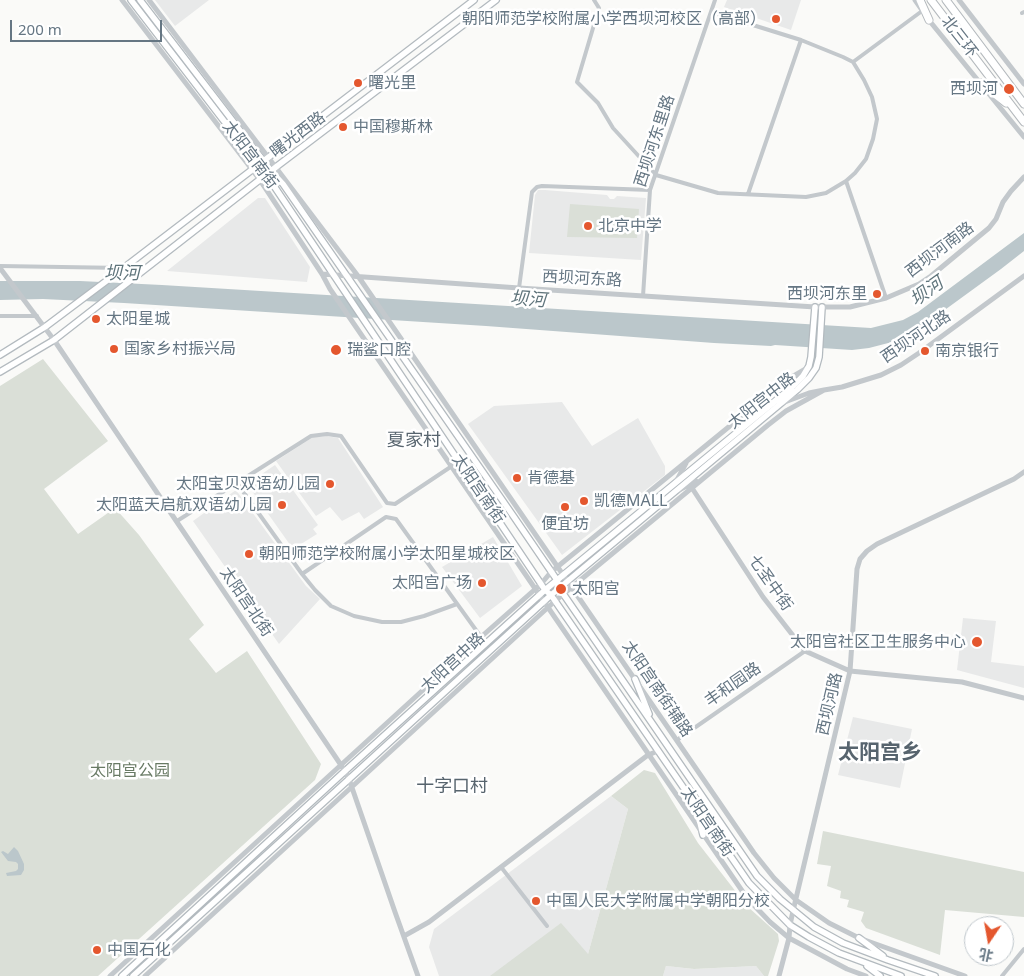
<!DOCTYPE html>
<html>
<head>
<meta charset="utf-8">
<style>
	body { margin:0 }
	#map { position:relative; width:1024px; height:976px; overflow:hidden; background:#fafaf8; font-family:"Noto Sans","Noto Sans SC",sans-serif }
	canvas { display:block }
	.north { position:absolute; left:964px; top:916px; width:50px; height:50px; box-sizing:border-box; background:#fff; border:1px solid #c1c8cd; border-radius:50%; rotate:192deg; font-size:14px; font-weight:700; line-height:20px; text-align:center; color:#657683 }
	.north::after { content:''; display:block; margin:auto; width:18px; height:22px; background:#e4572e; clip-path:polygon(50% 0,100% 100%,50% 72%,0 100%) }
	.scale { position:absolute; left:10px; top:20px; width:152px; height:22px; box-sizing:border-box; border:2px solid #657683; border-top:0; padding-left:6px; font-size:15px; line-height:18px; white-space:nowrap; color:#657683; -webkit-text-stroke:4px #fff; paint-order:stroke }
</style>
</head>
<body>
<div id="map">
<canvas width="1024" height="976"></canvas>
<div class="north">北</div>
<div class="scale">200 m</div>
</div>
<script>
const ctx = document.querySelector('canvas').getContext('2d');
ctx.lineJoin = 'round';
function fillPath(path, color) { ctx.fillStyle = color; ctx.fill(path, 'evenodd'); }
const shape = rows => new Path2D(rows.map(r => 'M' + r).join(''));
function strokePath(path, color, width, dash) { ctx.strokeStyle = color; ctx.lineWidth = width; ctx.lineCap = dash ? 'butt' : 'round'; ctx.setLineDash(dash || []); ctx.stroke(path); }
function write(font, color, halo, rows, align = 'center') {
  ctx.font = font + ' "Noto Sans","Noto Sans SC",sans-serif'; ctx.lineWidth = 5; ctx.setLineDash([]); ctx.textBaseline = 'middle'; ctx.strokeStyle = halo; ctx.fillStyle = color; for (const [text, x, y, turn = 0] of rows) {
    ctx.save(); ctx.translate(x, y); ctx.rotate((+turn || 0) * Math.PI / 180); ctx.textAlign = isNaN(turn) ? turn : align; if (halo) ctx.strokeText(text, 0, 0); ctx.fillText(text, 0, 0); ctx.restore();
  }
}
fillPath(shape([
	[155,0,209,0,175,26],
	[727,0,801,0,791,30,724,7],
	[538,190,545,190,607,195,610,199,614,199,617,196,646,198,641,260,529,253,535,195],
	[258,198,265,198,310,267,307,282,167,271],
	[562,402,592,446,638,418,665,466,665,475,562,555,468,424,494,406],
	[326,436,338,438,383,507,364,519,359,512,342,521,330,507,316,516,276,461,313,437],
	[275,465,318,525,313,529,317,534,293,549,247,484],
	[236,490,306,586,320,599,279,644,193,521],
	[493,537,522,586,480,618,442,567],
	[963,618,996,621,991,662,1024,666,1024,688,957,670],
	[853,717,912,729,900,788,838,775],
	[611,796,628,809,588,954,583,976,439,976,429,947,434,929],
	[666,966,694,969,756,966,764,976,663,976]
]), '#e8e9e9');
fillPath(shape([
	[570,204,639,209,637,238,567,237],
	[43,359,108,441,44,489,78,534,115,508,139,535,204,625,189,639,216,673,247,651,321,764,315,780,98,976,0,976,0,386],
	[644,770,655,773,698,843,747,906,778,934,779,941,768,976,764,976,756,966,694,969,666,966,663,976,490,976,561,923,588,954,628,809,611,796],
	[823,831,1024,872,1024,917,945,910,940,955,866,928,861,921,864,912,847,907,849,900,840,898,841,891,827,886,831,866,817,864]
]), '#dadfd7');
fillPath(shape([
	[1024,233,1024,251,1001,269,920,328,907,336,896,341,869,348,852,350,775,345,771,346,714,343,486,326,124,303,43,299,0,300,0,281,80,281,162,285,871,328,903,320,918,312],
	[14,847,18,851,24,864,24,870,21,875,7,876,6,873,16,871,18,869,18,864,16,862,8,861,1,852,3,851,8,854]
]), '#bbc7cb');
const secondary = shape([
	[131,0,274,186,541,584,545,590,551,595,749,883,790,925,809,937,839,953,901,976],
	[140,0,271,171,283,184,514,517,557,580,560,589,564,595,757,876,780,899,814,927,843,943,888,960,935,976],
	[0,355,45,327,121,270,474,0],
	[0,372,54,340,276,167,496,0],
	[635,679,649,714],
	[697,810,703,835],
	[859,938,883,956],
	[867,966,880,976],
	[122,976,345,771,545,590,791,388,803,376,809,366,811,357,815,307],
	[133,976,551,595,797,390,809,378,816,368,819,357,822,307]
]);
const trunk = shape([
	[920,0,929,20],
	[931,0,1024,122],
	[946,0,1024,104],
	[981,83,1006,103]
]);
strokePath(secondary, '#b3babf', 8);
strokePath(trunk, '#b4b9bd', 9);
strokePath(shape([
	[594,0,599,8,577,82,598,103,613,128,656,175,718,193,806,197,826,193,846,181,855,173,866,159,873,139,877,119,872,97,864,80,853,62,922,11],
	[711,12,801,40,843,57,853,62],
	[1022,13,1024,12],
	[846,181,886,298],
	[748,194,801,40],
	[0,266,124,268],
	[519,288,532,192,537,187,542,186,650,190],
	[643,296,650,190,715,0],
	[0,316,37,316],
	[237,483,302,574,315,590,331,606,354,616,382,622,401,622,424,616,457,604],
	[177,521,311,436,327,434,341,436,387,503,395,504,452,466],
	[302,574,386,517,396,519,481,637],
	[677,740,805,651],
	[501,867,547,926],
	[1002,976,1024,949]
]), '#c3c8cc', 4);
strokePath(shape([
	[122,0,260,180,322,274,330,289,747,898,770,922,789,938,847,969,866,976],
	[149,0,358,276,754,853,774,878,796,900,829,923,859,938,965,976],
	[915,0,922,10],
	[959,0,1024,84],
	[928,19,1024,137],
	[0,268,54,340,345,771,349,779,395,912,418,976],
	[322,274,519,288,815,307,850,307,886,298,919,284,931,276,989,228,996,219,1003,202,1011,191,1024,177],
	[782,403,809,393,824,390,842,387,881,375,901,365,919,353,1024,276],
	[676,482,686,463],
	[692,488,763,597,805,651,850,671,962,682,1024,698],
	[679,490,696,481],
	[404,936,429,922,644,758,648,755,658,751],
	[110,976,481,637,541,584,551,572,785,381,809,367],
	[145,976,555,601,768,425,786,411,824,390],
	[779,976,789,938,790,925,793,911,850,671,857,569,860,559,867,551,877,544,1014,479,1024,472]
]), '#c3c8cc', 5);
strokePath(secondary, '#fff', 5.5);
strokePath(trunk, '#fff', 7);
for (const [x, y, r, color] of [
	[776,19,5,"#e4572e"],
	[358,83,5,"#e4572e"],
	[1009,89,6,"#e4572e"],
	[343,127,5,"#e4572e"],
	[588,226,5,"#e4572e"],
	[877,294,5,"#e4572e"],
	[96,319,5,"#e4572e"],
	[114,349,5,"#e4572e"],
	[336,350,6,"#e4572e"],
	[925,351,5,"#e4572e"],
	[517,478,5,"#e4572e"],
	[330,484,5,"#e4572e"],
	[584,501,5,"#e4572e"],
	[282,505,5,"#e4572e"],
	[565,507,5,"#e4572e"],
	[249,554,5,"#e4572e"],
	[482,583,5,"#e4572e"],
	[561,589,6,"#e4572e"],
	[977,642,6,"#e4572e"],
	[536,901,5,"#e4572e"],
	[97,950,5,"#e4572e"]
]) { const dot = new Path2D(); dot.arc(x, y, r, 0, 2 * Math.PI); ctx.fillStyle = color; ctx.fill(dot); strokePath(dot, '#fff', 2); }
write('16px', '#657683', '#fff', [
	["朝阳师范学校附属小学西坝河校区（高部）",766,19,"right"],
	["曙光里",368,83],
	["西坝河",998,89,"right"],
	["中国穆斯林",353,127],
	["北京中学",598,226],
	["西坝河东里",867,294,"right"],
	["太阳星城",106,319],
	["国家乡村振兴局",124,349],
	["瑞鲨口腔",347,350],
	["南京银行",935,351],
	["肯德基",527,478],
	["太阳宝贝双语幼儿园",320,484,"right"],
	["凯德MALL",594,501],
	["太阳蓝天启航双语幼儿园",272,505,"right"],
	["便宜坊",565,524,"center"],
	["朝阳师范学校附属小学太阳星城校区",259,554],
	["太阳宫广场",472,583,"right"],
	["太阳宫",572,589],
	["太阳宫社区卫生服务中心",966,642,"right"],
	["中国人民大学附属中学朝阳分校",546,901],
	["中国石化",107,950]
], 'left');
write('16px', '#657683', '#fff', [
	["北三环",959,37,52],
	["曙光西路",298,135,-37],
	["西坝河东里路",655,141,-72],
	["太阳宫南街",250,155,53],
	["西坝河南路",940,250,-37],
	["西坝河东路",582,279,3],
	["西坝河北路",916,337,-34],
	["太阳宫中路",762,401,-38],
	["太阳宫南街",478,489,56],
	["七圣中街",770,583,55],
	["太阳宫北街",246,602,56],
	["太阳宫中路",453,663,-43],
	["丰和园路",733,685,-35],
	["太阳宫南街辅路",657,689,56],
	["西坝河路",830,704,-77],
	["太阳宫南街",707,822,56]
]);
write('16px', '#687a64', '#fff', [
	["太阳宫公园",130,771]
]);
write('italic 18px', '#60757c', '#fff', [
	["坝河",122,274],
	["坝河",927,292,-36],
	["坝河",528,300,4]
]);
write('18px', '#57646e', '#fff', [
	["夏家村",414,441],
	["十字口村",452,787]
]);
write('bold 21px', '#57646e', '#fff', [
	["太阳宫乡",880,753]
]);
</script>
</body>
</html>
